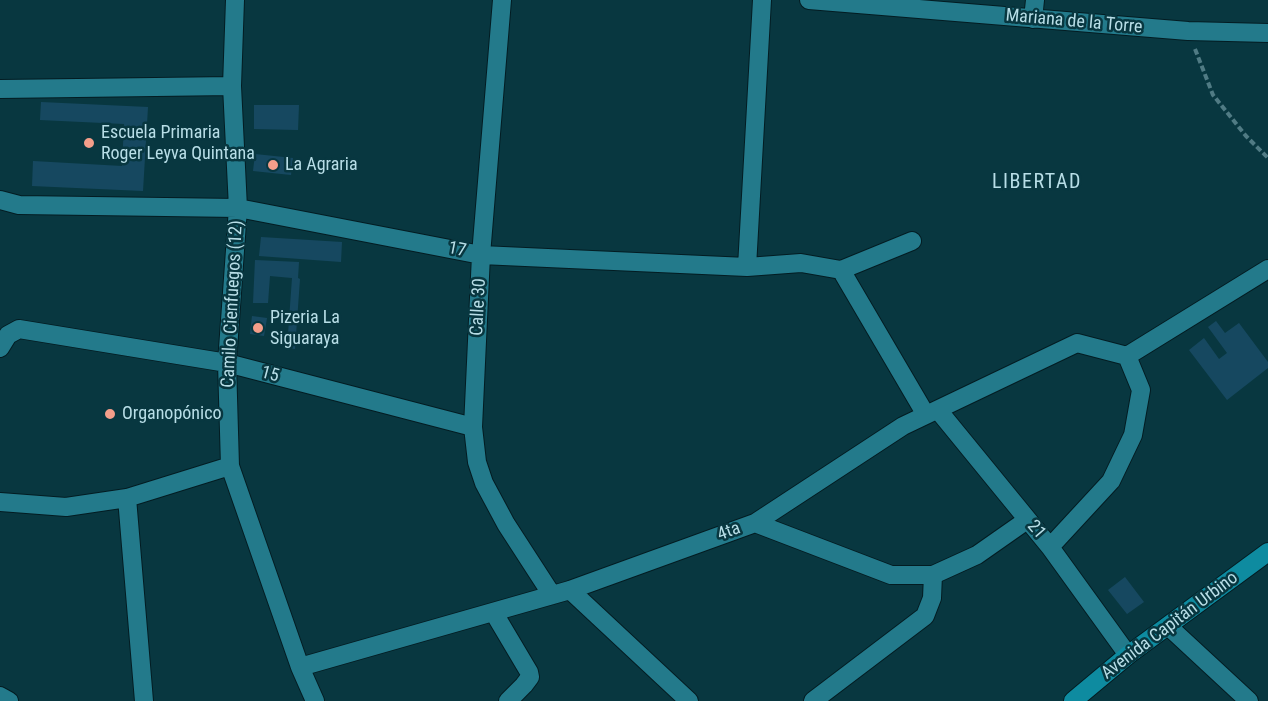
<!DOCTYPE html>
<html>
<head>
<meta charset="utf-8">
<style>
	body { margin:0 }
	canvas { display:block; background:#083740 }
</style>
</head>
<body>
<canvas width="1268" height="701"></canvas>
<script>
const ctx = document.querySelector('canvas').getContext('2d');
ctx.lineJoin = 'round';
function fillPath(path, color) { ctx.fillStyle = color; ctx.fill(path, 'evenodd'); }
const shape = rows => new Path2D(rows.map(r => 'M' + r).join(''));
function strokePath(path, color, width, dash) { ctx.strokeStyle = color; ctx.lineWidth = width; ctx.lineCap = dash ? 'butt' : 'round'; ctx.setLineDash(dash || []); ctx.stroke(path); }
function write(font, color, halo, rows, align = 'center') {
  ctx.font = font + ' "Roboto Condensed",sans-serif'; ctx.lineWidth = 5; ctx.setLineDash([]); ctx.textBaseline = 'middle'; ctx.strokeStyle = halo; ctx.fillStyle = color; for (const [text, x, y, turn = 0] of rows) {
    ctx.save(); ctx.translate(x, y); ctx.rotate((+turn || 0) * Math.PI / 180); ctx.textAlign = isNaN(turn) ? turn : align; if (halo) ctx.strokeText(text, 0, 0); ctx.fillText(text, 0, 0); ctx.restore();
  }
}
fillPath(shape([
	[41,102,148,107,143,191,32,186,33,161,122,166,124,124,40,120],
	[254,105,299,105,298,130,254,129],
	[255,154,293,158,291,175,253,171],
	[261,237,342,242,341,262,259,256],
	[255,260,299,262,298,278,300,279,295,349,287,348,292,278,270,276,268,303,253,303],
	[252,316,267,318,264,336,250,334],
	[1216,321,1225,333,1239,323,1268,362,1268,368,1227,400,1189,350,1204,338,1219,359,1227,353,1208,327],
	[1125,577,1144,602,1127,614,1108,590]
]), '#164860');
const minor = shape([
	[235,0,232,86,238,208,227,363,230,466,300,667,315,701],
	[502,0,481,255,473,427,477,462,484,483,506,524,552,595],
	[809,0,1188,31,1268,33],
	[1033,19,1035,0],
	[0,89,232,86],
	[0,200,19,205,238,208,481,255,747,267,801,263,841,270,912,241],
	[747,267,762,0],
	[841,270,926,415],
	[0,348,8,335,19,329,227,363,473,427],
	[1127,356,1268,269],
	[938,410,1050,547,1128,655],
	[127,498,144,701],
	[0,502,66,507,127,498,230,466],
	[755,523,891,575,933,575,977,555,1027,520],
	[1050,547,1111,481,1133,435,1141,390,1127,356],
	[570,590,689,701],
	[494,613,529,672,530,677,524,685,508,701],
	[1168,626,1249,701],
	[300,667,570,590,755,523,903,426,1077,343,1127,356],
	[0,696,9,701],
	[813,701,925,616,932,598,933,575]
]);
const major = shape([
	[1073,701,1128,655,1268,552]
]);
strokePath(minor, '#031c22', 20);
strokePath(major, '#031c22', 20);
strokePath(shape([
	[1195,49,1213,95,1246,136,1268,158]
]), '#507b84', 4, [6, 3]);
strokePath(minor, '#237a8b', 18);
strokePath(major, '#0e8ba0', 18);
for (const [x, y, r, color] of [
	[89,143,6,"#f49e8a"],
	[273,165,6,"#f49e8a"],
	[258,328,6,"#f49e8a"],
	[110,414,6,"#f49e8a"]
]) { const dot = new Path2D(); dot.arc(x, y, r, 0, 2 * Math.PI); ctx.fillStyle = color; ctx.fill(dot); strokePath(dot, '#083740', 2); }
write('18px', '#b8dee7', '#083740', [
	["Mariana de la Torre",1074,22,5],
	["17",457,250,11],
	["Camilo Cienfuegos (12)",233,304,-87],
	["Calle 30",479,307,-87],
	["15",270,375,15],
	["21",1036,530,49],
	["4ta",729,532,-20],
	["Avenida Capitán Urbino",1170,626,-37]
]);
write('18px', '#b8dee7', '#083740', [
	["Escuela Primaria",101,133],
	["Roger Leyva Quintana",101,154],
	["La Agraria",285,165],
	["Pizeria La",270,318],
	["Siguaraya",270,339],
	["Organopónico",122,414]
], 'left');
ctx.letterSpacing = '1.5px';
write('20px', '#b8dee7', '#083740', [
	["LIBERTAD",1037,183]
]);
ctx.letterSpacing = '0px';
</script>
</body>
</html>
